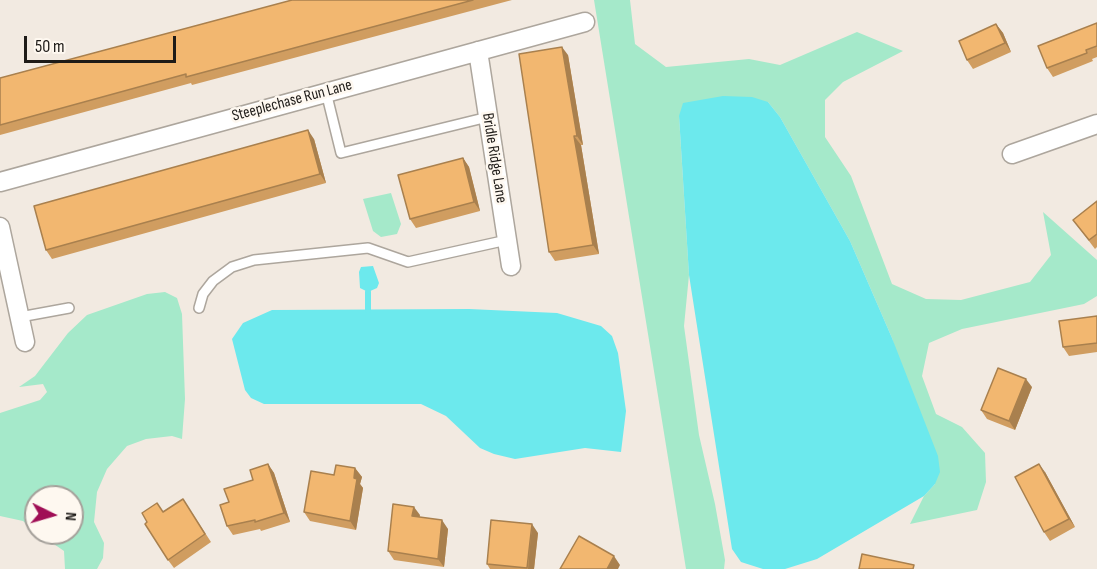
<!DOCTYPE html>
<html>
<head>
<meta charset="utf-8">
<style>
	body { margin:0 }
	#map { position:relative; width:1097px; height:569px; overflow:hidden; background:#f2eae1; font-family:"Sofia Sans Condensed",sans-serif }
	canvas { display:block }
	.north { position:absolute; left:24px; top:485px; width:60px; height:60px; box-sizing:border-box; background:#fef8f0; border:2px solid #a4a09a; border-radius:50%; rotate:95deg; font-size:16px; font-weight:700; line-height:24px; text-align:center; color:#1e1b18 }
	.north::after { content:''; display:block; margin:auto; width:21px; height:27px; background:#a00f56; clip-path:polygon(50% 0,100% 100%,50% 72%,0 100%) }
	.scale { position:absolute; left:24px; top:36px; width:152px; height:27px; box-sizing:border-box; border:3px solid #1e1b18; border-top:0; padding-left:8px; font-size:18px; line-height:21px; white-space:nowrap; color:#1e1b18; -webkit-text-stroke:4px #fef8f0; paint-order:stroke }
</style>
</head>
<body>
<div id="map">
<canvas width="1097" height="569"></canvas>
<div class="north">N</div>
<div class="scale">50 m</div>
</div>
<script>
const ctx = document.querySelector('canvas').getContext('2d');
ctx.lineJoin = 'round';
function fillPath(path, color) { ctx.fillStyle = color; ctx.fill(path, 'evenodd'); }
const shape = rows => new Path2D(rows.map(r => 'M' + r).join(''));
function strokePath(path, color, width, dash) { ctx.strokeStyle = color; ctx.lineWidth = width; ctx.lineCap = dash ? 'butt' : 'round'; ctx.setLineDash(dash || []); ctx.stroke(path); }
function write(font, color, halo, rows, align = 'center') {
  ctx.font = font + ' "Sofia Sans Condensed",sans-serif'; ctx.lineWidth = 5; ctx.setLineDash([]); ctx.textBaseline = 'middle'; ctx.strokeStyle = halo; ctx.fillStyle = color; for (const [text, x, y, turn = 0] of rows) {
    ctx.save(); ctx.translate(x, y); ctx.rotate((+turn || 0) * Math.PI / 180); ctx.textAlign = isNaN(turn) ? turn : align; if (halo) ctx.strokeText(text, 0, 0); ctx.fillText(text, 0, 0); ctx.restore();
  }
}
fillPath(shape([
	[594,0,630,0,635,44,666,67,749,59,780,65,857,32,903,51,843,82,825,100,825,137,851,176,892,284,926,299,961,300,1030,282,1051,255,1043,212,1097,260,1097,296,1084,304,962,329,929,343,922,376,936,414,962,427,985,453,986,482,977,510,910,524,924,496,935,484,892,338,850,241,780,117,768,102,679,116,689,275,684,326,699,435,715,504,725,560,724,569,686,569],
	[391,193,401,224,397,234,381,237,373,231,363,199],
	[165,292,177,298,182,314,185,399,182,439,172,436,146,439,127,446,107,469,97,492,94,522,104,543,103,558,97,569,65,569,64,551,38,533,72,533,72,497,36,497,36,532,23,521,0,516,0,413,40,400,47,392,43,384,19,387,35,376,68,333,87,315,147,294]
]), '#a5e9ca');
fillPath(shape([
	[723,96,752,97,768,102,780,117,850,241,892,338,938,456,940,472,935,484,924,496,817,559,785,569,763,569,741,562,732,549,689,275,679,116,683,103],
	[373,266,379,283,377,288,368,292,360,288,359,272,361,267],
	[469,309,557,313,601,326,612,336,618,353,626,411,621,452,585,448,515,459,494,454,480,448,446,416,421,404,264,404,251,398,245,390,232,339,243,323,272,310]
]), '#6ce9ed');
strokePath(shape([
	[368,310,368,292]
]), '#6ce9ed', 6);
const service = shape([
	[326,92,341,153,488,117],
	[199,308,203,294,213,281,232,267,254,260,368,248,408,262,507,240],
	[20,317,69,308]
]);
const minor = shape([
	[478,51,511,266],
	[1012,154,1097,124],
	[0,182,585,22],
	[0,227,25,342]
]);
strokePath(service, '#ada69d', 12);
strokePath(minor, '#ada69d', 21);
strokePath(service, '#fff', 9);
strokePath(minor, '#fff', 18);
fillPath(shape([
	[292,0,512,0,192,85,191,83,0,135,0,78],
	[1097,23,1097,57,1092,59,1093,61,1053,77,1047,68],
	[996,24,1003,33,1011,52,973,69,967,60],
	[568,55,583,145,581,145,599,254,555,261,549,252],
	[314,139,326,183,52,259,46,250],
	[463,158,469,167,480,211,416,228,410,219],
	[1097,201,1097,247,1095,249,1073,220],
	[1097,316,1097,352,1069,356,1063,347],
	[1032,387,1015,430,987,419,981,410],
	[268,464,274,473,290,522,261,531,260,529,233,535,227,526,229,502,253,480],
	[355,468,362,477,360,484,363,488,356,530,310,521,304,512,334,475],
	[1045,472,1075,527,1050,541,1044,532],
	[183,499,211,542,174,568,168,560,147,522,157,503,163,512],
	[420,515,419,517,448,529,444,567,394,560,388,551],
	[538,533,534,569,490,569,487,564]
]), '#d09d60');
fillPath(shape([
	[996,24,1003,33,1011,52,1005,43],
	[562,47,568,55,583,145,577,136],
	[308,130,314,139,326,183,320,174],
	[574,136,581,145,599,254,593,245],
	[463,158,469,167,480,211,474,202],
	[1026,379,1032,387,1015,430,1009,421],
	[268,464,274,473,290,522,284,513],
	[1039,464,1045,472,1075,527,1069,519],
	[355,468,362,477,360,484,363,488,356,530,350,521],
	[414,507,420,515,418,525,412,516],
	[442,520,448,529,444,567,438,559],
	[532,524,538,533,534,569,528,569],
	[614,556,620,565,618,569,607,569]
]), '#a9804e');
const building = shape([
	[292,0,473,0,186,77,186,74,0,125,0,78,292,0],
	[1097,23,1097,46,1086,50,1087,53,1047,68,1038,46,1097,23],
	[996,24,1005,43,967,60,959,41,996,24],
	[562,47,577,136,574,136,593,245,549,252,519,54,562,47],
	[308,130,320,174,46,250,34,206,308,130],
	[463,158,474,202,410,219,398,175,463,158],
	[1097,201,1097,234,1089,240,1073,220,1097,201],
	[1097,316,1097,343,1063,347,1059,321,1097,316],
	[998,368,1026,379,1009,421,981,410,998,368],
	[268,464,284,513,255,522,255,520,227,526,220,505,229,502,224,489,253,480,250,470,268,464],
	[1039,464,1069,519,1044,532,1015,477,1039,464],
	[336,465,355,468,354,478,357,479,350,521,304,512,311,471,334,475,336,465],
	[183,499,205,534,168,560,145,524,147,522,142,513,157,503,163,512,183,499],
	[393,504,414,507,412,516,442,520,438,559,388,551,393,504],
	[491,520,532,524,527,568,487,564,491,520],
	[579,536,614,556,607,569,560,569,579,536],
	[862,554,914,565,913,569,859,569,862,554]
]);
fillPath(building, '#f2b770');
strokePath(building, '#a9804e', 1.5);
write('16px', '#1e1b18', '#fef8f0', [
	["Steeplechase Run Lane",292,101,-15],
	["Bridle Ridge Lane",494,158,81]
]);
</script>
</body>
</html>
